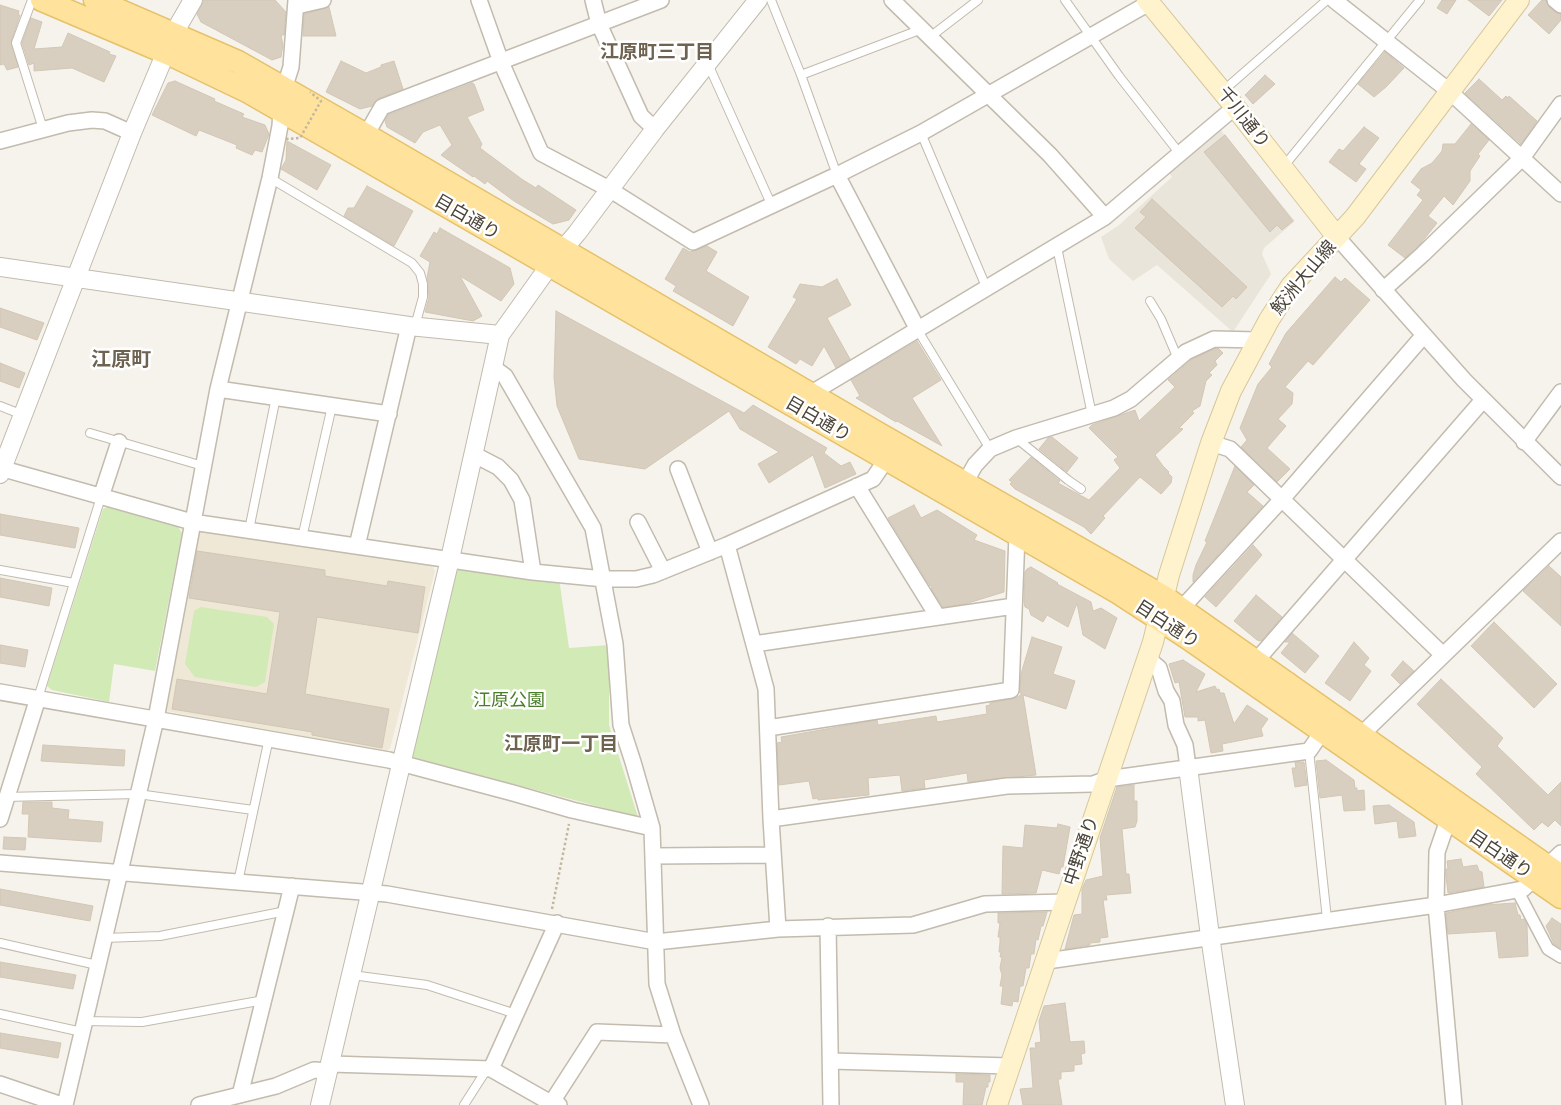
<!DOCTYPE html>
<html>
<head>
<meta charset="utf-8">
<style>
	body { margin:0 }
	canvas { display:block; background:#f6f3ec }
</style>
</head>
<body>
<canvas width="1561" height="1105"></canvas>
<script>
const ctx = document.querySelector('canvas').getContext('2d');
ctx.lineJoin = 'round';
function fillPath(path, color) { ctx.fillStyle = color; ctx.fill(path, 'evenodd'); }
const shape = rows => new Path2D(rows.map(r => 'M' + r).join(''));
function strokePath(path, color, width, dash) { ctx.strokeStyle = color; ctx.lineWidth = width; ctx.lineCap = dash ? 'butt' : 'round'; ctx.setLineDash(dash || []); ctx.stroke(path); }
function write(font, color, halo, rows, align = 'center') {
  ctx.font = font + ' Arial,"Noto Sans JP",sans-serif'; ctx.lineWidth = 5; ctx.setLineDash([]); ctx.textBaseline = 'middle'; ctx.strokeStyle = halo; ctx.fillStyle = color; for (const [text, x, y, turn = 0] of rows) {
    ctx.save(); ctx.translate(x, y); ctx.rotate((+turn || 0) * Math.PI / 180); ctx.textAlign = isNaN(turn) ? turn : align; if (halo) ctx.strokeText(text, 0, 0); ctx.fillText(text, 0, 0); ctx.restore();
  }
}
fillPath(shape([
	[1219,128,1295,221,1264,248,1262,254,1271,274,1233,332,1157,265,1133,281,1109,259,1101,237,1118,226,1172,177,1168,172]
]), '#eae5da');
fillPath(shape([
	[202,529,430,563,435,571,390,749,386,751,166,711,164,708,196,534]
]), '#efe8d6');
fillPath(shape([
	[109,506,177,525,182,533,155,671,114,664,109,702,52,690,47,686,103,509],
	[456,567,559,578,569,648,609,645,609,725,638,817,412,757],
	[201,607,267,617,274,624,265,682,256,687,195,677,185,664,194,611]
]), '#d2eab5');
const building = shape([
	[204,0,275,0,286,12,284,35,281,35,283,45,281,57,272,60,201,22,197,14,204,0],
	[1442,0,1456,0,1447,14,1437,8,1442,0],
	[1468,0,1502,0,1489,16,1468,0],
	[1542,0,1546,0,1549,7,1555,12,1561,14,1561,20,1549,34,1528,15,1542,0],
	[0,5,19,11,18,15,20,15,11,42,18,67,7,70,4,64,0,65,0,5],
	[329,7,336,36,303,36,304,14,329,7],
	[31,18,42,22,34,49,62,47,68,33,110,52,109,54,116,56,104,82,72,68,34,71,34,63,29,65,22,43,31,18],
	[1385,52,1404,68,1386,87,1374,97,1358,84,1385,52],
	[341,61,366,73,381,67,381,65,394,61,403,89,379,98,372,106,360,109,326,92,341,61],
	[1265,75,1275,84,1253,104,1245,95,1265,75],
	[1479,79,1502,100,1506,96,1508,98,1509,96,1537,121,1521,144,1465,93,1479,79],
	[175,81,215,99,214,101,244,114,242,117,265,125,269,134,262,152,255,150,252,155,236,148,237,145,199,130,196,136,152,115,168,83,175,81],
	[472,83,474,84,484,110,467,117,482,144,480,148,523,180,536,188,538,185,576,210,569,220,553,224,514,201,487,181,485,184,474,176,473,177,441,155,452,145,440,125,423,132,415,143,387,127,385,121,388,115,472,83],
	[1471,124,1489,140,1478,154,1480,156,1470,171,1470,181,1453,205,1444,196,1428,216,1437,223,1421,243,1405,258,1388,245,1423,200,1417,195,1421,190,1411,182,1421,169,1432,163,1442,151,1443,144,1455,144,1471,124],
	[1364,127,1379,138,1359,164,1366,169,1356,182,1329,162,1339,149,1343,151,1364,127],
	[1225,135,1293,221,1282,230,1277,225,1270,232,1204,152,1225,135],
	[287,141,331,165,317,190,281,169,286,160,287,141],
	[367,186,413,211,394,246,344,216,348,208,354,208,367,186],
	[1152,199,1247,287,1236,299,1233,296,1222,307,1135,228,1146,217,1140,212,1152,199],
	[440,228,510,268,514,284,501,301,460,276,482,316,473,321,425,312,429,297,427,278,430,262,420,256,434,232,437,234,440,228],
	[707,246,717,252,706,271,749,297,733,326,673,291,676,286,665,279,683,248,690,252,707,246],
	[1335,277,1341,282,1345,278,1370,300,1313,365,1308,361,1285,387,1293,393,1292,404,1278,419,1286,426,1267,448,1290,469,1277,482,1241,447,1247,440,1240,428,1258,384,1272,367,1269,364,1286,333,1335,277],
	[837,279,851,305,827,318,850,359,836,368,824,346,812,366,800,359,796,364,768,347,797,299,793,297,800,284,822,287,837,279],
	[0,308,44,323,37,340,0,327,0,308],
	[556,311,744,413,753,405,827,448,824,453,841,466,850,462,856,474,825,488,813,455,769,483,758,464,779,452,740,429,729,411,645,469,579,459,557,406,554,377,556,311],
	[917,341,941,380,912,398,942,446,897,421,896,422,856,398,860,396,851,380,917,341],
	[1216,348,1218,348,1223,353,1215,361,1217,365,1209,373,1212,375,1206,381,1200,406,1192,411,1194,413,1179,428,1183,429,1155,455,1163,466,1169,472,1168,473,1172,477,1171,483,1161,494,1140,477,1103,516,1105,518,1091,534,1084,527,1015,489,1010,484,1012,482,1009,480,1031,457,1060,481,1058,483,1089,500,1120,468,1114,460,1118,457,1089,428,1092,425,1135,410,1139,421,1175,387,1168,380,1191,360,1216,348],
	[0,363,25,373,19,388,0,381,0,363],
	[1052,437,1078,458,1067,472,1039,449,1048,438,1052,437],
	[1235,466,1254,485,1247,492,1263,506,1193,582,1193,575,1196,565,1207,542,1205,541,1235,466],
	[914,505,921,518,937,510,977,535,974,540,1005,551,1004,592,965,604,943,607,932,590,931,585,930,586,888,518,914,505],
	[0,514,79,528,75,548,0,535,0,514],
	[1253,545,1262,555,1216,607,1205,597,1253,545],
	[197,551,325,570,325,576,387,586,388,581,425,587,418,633,317,617,305,694,389,709,382,748,312,735,312,732,172,709,177,679,267,694,280,612,189,598,197,551],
	[1549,566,1561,577,1561,626,1523,591,1549,566],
	[1031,567,1058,583,1057,584,1091,602,1093,611,1101,608,1117,618,1105,649,1083,635,1077,603,1068,627,1047,615,1043,622,1031,615,1029,609,1025,607,1024,602,1025,572,1027,569,1031,567],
	[0,578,52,588,49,606,0,597,0,578],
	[1256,595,1282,617,1261,641,1257,640,1234,621,1256,595],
	[1494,622,1557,684,1534,708,1471,646,1494,622],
	[1292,633,1319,656,1305,673,1281,653,1290,642,1285,642,1292,633],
	[1032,637,1062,647,1053,674,1075,681,1066,709,1023,695,1036,775,968,782,967,773,924,780,925,788,902,791,900,775,868,778,869,795,818,800,818,798,813,799,809,781,779,785,777,743,782,742,781,737,877,720,878,725,936,716,937,722,987,714,986,706,990,705,990,703,1016,698,1022,694,1020,693,1021,674,1032,637],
	[1354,642,1369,658,1364,665,1371,671,1350,701,1325,683,1354,642],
	[0,645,28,650,25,667,0,663,0,645],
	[1183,660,1205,674,1196,692,1215,686,1217,690,1219,689,1220,693,1224,693,1234,724,1247,705,1268,719,1261,729,1263,736,1222,744,1223,751,1211,753,1205,720,1198,721,1198,717,1185,717,1179,682,1175,683,1169,664,1183,660],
	[1403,661,1414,671,1400,684,1391,675,1403,661],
	[1441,679,1503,738,1497,746,1548,795,1561,782,1561,826,1555,820,1548,827,1542,822,1534,830,1476,774,1482,767,1417,704,1441,679],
	[43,745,125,750,124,766,41,761,43,745],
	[1326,760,1354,780,1355,788,1357,788,1357,791,1364,790,1365,810,1344,811,1342,795,1320,798,1316,761,1326,760],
	[1295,762,1304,762,1307,785,1295,787,1292,768,1296,768,1295,762],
	[1134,785,1134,801,1137,801,1137,821,1135,827,1122,829,1126,874,1129,874,1131,893,1106,895,1107,900,1103,900,1108,937,1100,938,1100,942,1090,943,1090,945,1065,949,1074,915,1082,914,1082,889,1086,880,1103,876,1100,838,1117,787,1134,785],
	[23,802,52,802,52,808,69,810,68,819,103,822,101,842,28,837,29,814,22,814,23,802],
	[1389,805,1414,822,1416,836,1399,838,1397,821,1375,824,1373,806,1389,805],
	[1058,824,1070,827,1063,867,1061,867,1059,874,1042,870,1036,893,1002,894,1003,846,1023,848,1025,825,1057,828,1058,824],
	[4,837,26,838,25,850,3,849,4,837],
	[1461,859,1463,867,1477,865,1479,871,1482,872,1484,887,1448,893,1446,876,1446,869,1448,869,1447,861,1461,859],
	[0,889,93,906,90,921,0,905,0,889],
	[1515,903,1518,915,1520,915,1521,920,1524,919,1527,925,1528,956,1499,958,1496,931,1448,934,1446,913,1486,905,1515,903],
	[1047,912,1043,926,1041,926,1038,940,1036,939,1034,954,1031,954,1029,968,1026,968,1023,986,1020,986,1018,1002,1013,1001,1012,1006,1001,1004,1003,986,1000,986,1002,975,1000,968,1002,957,1000,957,1001,952,999,952,1000,942,1000,937,998,937,1000,923,998,923,998,913,1047,912],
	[1552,918,1561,924,1561,948,1554,944,1546,926,1552,918],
	[0,962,76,975,73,989,0,977,0,962],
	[1065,1003,1070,1042,1084,1041,1085,1053,1081,1054,1082,1064,1074,1065,1074,1071,1061,1072,1061,1079,1058,1079,1062,1105,1023,1105,1020,1089,1033,1088,1030,1048,1036,1048,1035,1043,1041,1042,1039,1021,1044,1006,1065,1003],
	[0,1033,61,1043,58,1058,0,1048,0,1033],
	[956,1074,990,1075,990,1082,988,1082,988,1087,986,1087,982,1105,963,1105,964,1082,956,1082,956,1074]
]);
fillPath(building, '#d8cfc1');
strokePath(building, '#d3c7b4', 1);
const service = shape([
	[32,0,16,43,43,129],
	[771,0,801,75,837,175],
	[1065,0,1119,76,1180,154],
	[930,37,978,0],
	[708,64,772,206],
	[801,75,922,29],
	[1224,90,1327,0],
	[921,133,987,289],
	[1284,166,1420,0],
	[270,178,412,263,420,273,423,284,423,297,415,326],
	[1057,247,1092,415],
	[1150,301,1161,319,1178,359],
	[917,329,990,449],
	[0,406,23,415],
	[90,433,203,466],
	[1016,438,1068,480,1081,489],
	[249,530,276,397],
	[302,538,332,406],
	[0,570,74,583],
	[38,698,101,497],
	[1309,751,1327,919],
	[4,797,138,794,253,810],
	[238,882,269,738],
	[104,938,160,936,286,911],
	[0,943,97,965],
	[352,975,427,985,516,1014],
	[0,1014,82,1032],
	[84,1021,142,1022,264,1000],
	[464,1105,487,1069]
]);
const pedestrian = shape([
	[1517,890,1548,949,1561,957]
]);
const minor = shape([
	[479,0,501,62,541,153,609,189,693,242,837,175,921,133,1149,3],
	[593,0,599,24,641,116,655,129],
	[892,0,1050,155,1105,217],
	[1334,0,1449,91,1561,194],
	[1555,0,1561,5],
	[297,6,323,0],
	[284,89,291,67,296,0],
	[366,135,382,107,661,0],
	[0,141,68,123,92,120,105,121,132,133],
	[837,175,917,328],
	[1337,237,1464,380,1561,477],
	[1383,290,1423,254,1522,158,1561,104],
	[494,368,505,376,593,528,615,644,621,725,633,762,652,828,657,984,673,1035,701,1105],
	[218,389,389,414],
	[810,394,1105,217,1235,107],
	[1524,442,1561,392],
	[1211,443,1230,449,1443,655],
	[473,454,498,467,511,480,522,500,533,572],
	[0,468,192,522,533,572,604,579,636,579,653,575,727,545,873,479,892,451],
	[678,469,710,552],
	[965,483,975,465,990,449,1016,438,1114,408,1131,399,1186,352,1214,339,1257,340],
	[857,486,938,617],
	[101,497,119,442],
	[638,522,663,571],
	[727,545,766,689,771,819,778,929],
	[357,546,409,326],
	[1181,609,1282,499,1424,335],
	[754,644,1014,606],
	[1147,658,1159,668,1166,691,1172,701,1176,725,1185,745,1188,767],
	[1256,661,1483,400],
	[0,692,389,760,513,793,572,810,652,828],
	[768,728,1011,690,1017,535],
	[1360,736,1561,541],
	[0,819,38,698],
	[771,819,1007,786,1093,784,1107,779,1309,751,1322,732],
	[1448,820,1437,852,1436,905,1454,1105],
	[653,856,773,855],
	[0,863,387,894,656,942,778,929,913,925,985,904,1065,902],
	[828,926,831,1105],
	[1047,961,1436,905,1517,890,1523,889,1561,853],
	[831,1061,1010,1066],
	[331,1064,491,1069,551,1103,559,1105],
	[491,1069,557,923],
	[0,1084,62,1105],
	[240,1095,292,886],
	[65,1105,156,719,218,389,270,178,280,126,281,110],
	[199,1105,276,1086,314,1070,329,1071],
	[550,1105,597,1032,673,1035]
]);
const tertiary = shape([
	[0,267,409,326,500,335],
	[0,474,132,133,174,33,193,0],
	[1188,767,1210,936,1235,1105],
	[320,1105,450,559,500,335,550,265,577,233,655,129,758,0]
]);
const secondary = shape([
	[1147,0,1235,107,1337,237],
	[997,1105,1153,642,1169,575,1211,443,1231,391,1269,320,1291,286,1355,217,1519,0]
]);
const primary = shape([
	[42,0,176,57,247,91,1119,593,1188,638,1561,897],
	[95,0,238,62,366,135,879,434,1164,597,1561,876]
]);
strokePath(service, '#c2bbae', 10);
strokePath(pedestrian, '#c2bbae', 14);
strokePath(minor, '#c2bbae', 18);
strokePath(tertiary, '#c2bbae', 20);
strokePath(secondary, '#d6c79b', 22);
strokePath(primary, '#e6c16a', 25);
strokePath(shape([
	[552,909,569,824]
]), '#c4b79f', 2.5, [2.5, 2.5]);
strokePath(service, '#fff', 8);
strokePath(pedestrian, '#fff', 11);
strokePath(minor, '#fff', 15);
strokePath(tertiary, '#fff', 18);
strokePath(secondary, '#fff3cd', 20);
strokePath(primary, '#ffe39c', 22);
strokePath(shape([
	[286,139,300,138,321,101,310,92]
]), '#c4b79f', 2.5, [2.5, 2.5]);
write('18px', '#4b4439', '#fff', [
	["千川通り",1243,118,52],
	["目白通り",467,218,30],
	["鮫洲大山線",1304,278,-50],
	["目白通り",818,420,30],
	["目白通り",1167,625,33],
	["中野通り",1082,851,-71],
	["目白通り",1500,855,34]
]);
write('18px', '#4a7f2a', '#fff', [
	["江原公園",509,701]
]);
write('bold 19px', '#6e6250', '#fff', [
	["江原町三丁目",657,53],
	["江原町一丁目",561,745]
]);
write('bold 20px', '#6e6250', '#fff', [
	["江原町",121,360]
]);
</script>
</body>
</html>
